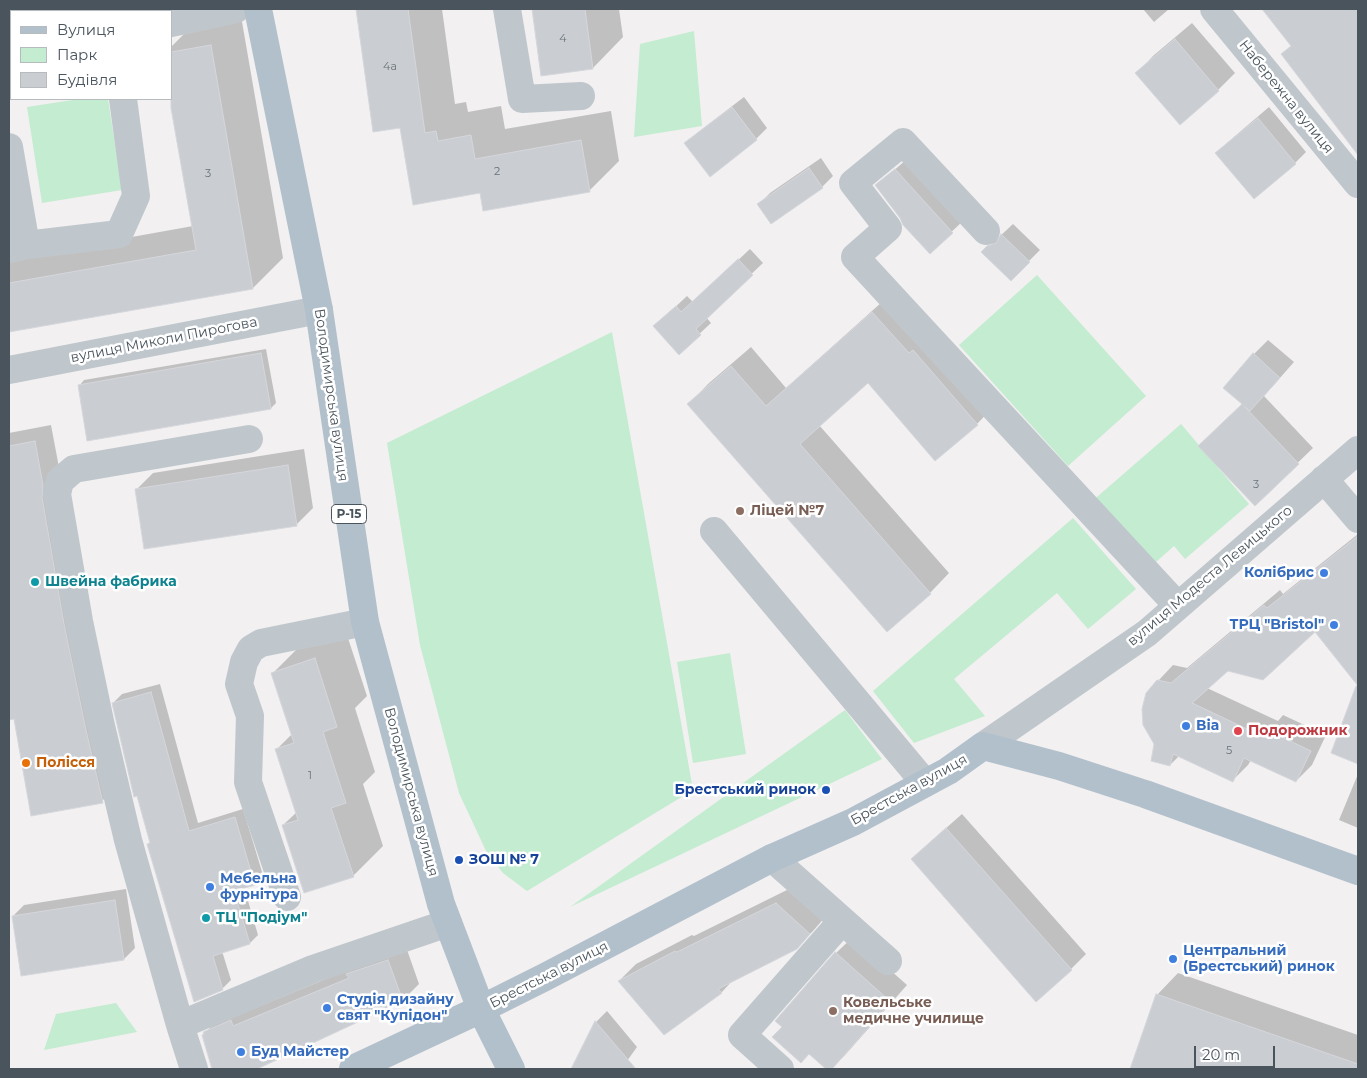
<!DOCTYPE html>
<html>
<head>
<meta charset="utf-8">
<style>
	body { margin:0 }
	#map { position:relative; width:1367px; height:1078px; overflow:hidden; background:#f2f0f0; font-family:Montserrat,sans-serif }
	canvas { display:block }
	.frame { position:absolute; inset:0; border:10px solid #49545c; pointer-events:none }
	.legend { position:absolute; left:10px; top:10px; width:162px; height:90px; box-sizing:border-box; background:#fff; border:1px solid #b6bbbe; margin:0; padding:6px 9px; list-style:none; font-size:15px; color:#49545c }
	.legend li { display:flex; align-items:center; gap:10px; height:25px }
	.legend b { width:25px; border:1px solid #b6bbbe }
	.scale { position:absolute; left:1194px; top:1046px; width:81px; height:22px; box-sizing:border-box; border:2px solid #49545c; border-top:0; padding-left:6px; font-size:15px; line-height:18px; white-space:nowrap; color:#49545c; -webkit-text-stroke:4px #fff; paint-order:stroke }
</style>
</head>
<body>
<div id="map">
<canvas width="1367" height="1078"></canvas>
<div class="frame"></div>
<ul class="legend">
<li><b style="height:6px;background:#b2c0cc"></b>Вулиця</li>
<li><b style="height:14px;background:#c3ecd1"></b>Парк</li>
<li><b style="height:14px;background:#cacdd2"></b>Будівля</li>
</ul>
<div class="scale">20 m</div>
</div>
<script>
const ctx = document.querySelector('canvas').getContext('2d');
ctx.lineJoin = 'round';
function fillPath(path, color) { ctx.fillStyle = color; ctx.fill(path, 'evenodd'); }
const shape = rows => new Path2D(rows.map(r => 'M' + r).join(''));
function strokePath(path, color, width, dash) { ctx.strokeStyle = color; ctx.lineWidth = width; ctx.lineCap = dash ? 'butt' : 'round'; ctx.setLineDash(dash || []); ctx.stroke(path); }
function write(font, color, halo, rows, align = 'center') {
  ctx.font = font + ' Montserrat,sans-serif'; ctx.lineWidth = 5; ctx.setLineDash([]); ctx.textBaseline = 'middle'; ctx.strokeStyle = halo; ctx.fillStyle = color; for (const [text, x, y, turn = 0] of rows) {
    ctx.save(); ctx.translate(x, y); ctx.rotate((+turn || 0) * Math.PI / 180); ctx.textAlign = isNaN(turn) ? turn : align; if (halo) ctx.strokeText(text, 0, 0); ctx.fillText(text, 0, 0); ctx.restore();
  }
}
fillPath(shape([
	[694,31,702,126,634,137,640,44],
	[79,99,108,99,122,190,42,203,27,107],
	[1037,275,1146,396,1068,466,959,345],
	[612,332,693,790,527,891,503,873,487,853,459,793,420,645,387,443],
	[1181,424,1249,504,1185,559,1174,546,1147,570,1090,503],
	[1073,518,1136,589,1088,629,1057,593,954,679,985,716,914,743,873,691],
	[730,653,746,754,693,763,677,662],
	[845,710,882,759,570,907],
	[116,1003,137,1032,44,1050,56,1014]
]), '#c3ecd1');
fillPath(shape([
	[9,9,136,9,137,11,11,11,11,46,9,47],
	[359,9,442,9,455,104,466,102,468,112,501,106,505,129,611,111,619,161,589,191,481,191,401,127,357,11],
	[533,9,619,9,623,37,593,68,542,74],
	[1143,9,1169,9,1154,22],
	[1276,9,1358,9,1358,135,1349,142,1292,45,1269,16],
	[241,16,283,258,253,288,9,331,9,259,193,226,171,99,171,47,194,24],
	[1192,23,1235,73,1218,90,1180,123,1137,73,1153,56],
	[744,97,767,128,756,139,686,144,697,133],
	[1269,107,1306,152,1295,163,1217,153,1228,142],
	[821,158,833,176,822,187,759,204,770,193],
	[907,159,963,221,930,252,876,186],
	[1013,224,1040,250,1011,279,983,252],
	[750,249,763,263,706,317,711,323,679,353,655,326,687,296,693,302],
	[892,293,996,404,977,424,868,382,819,425,949,573,930,593,689,404,708,384,751,347,786,388],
	[1268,340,1294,362,1264,396,1313,448,1255,504,1244,404,1254,354],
	[266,349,276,403,271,408,79,386,84,380],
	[51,425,119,785,102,801,15,718,9,719,9,433],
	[304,449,313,508,297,524,145,548,136,490,153,473],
	[1358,534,1358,763,1333,752,1358,684,1316,630,1228,669,1207,688,1278,721,1283,715,1326,735,1312,765,1296,781,1251,760,1248,765,1232,781,1179,756,1170,765,1156,744,1158,681,1173,665,1187,668,1280,590,1283,594],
	[345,629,367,696,355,708,375,772,363,784,383,846,353,876,283,825,297,812,276,750,293,733,273,673,303,643],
	[160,684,198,823,243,809,263,875,255,884,244,887,258,935,250,943,222,951,231,980,222,989,148,844,151,841,113,703,122,694],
	[1358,774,1358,828,1339,820],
	[962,814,1086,954,1071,969,928,844],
	[793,887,826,916,813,931,796,948,733,980,722,992,664,1033,619,981,636,964,692,935,694,936],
	[126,889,135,948,124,959,13,916,24,905],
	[853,937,907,985,846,1054,831,1069,827,1069,809,1053,784,1027,836,953],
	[405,944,419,984,403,1000,254,1069,213,1069,203,1035,221,1016,250,1010,355,967],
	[1178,973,1358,1035,1358,1069,1131,1069,1157,995],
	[607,1011,637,1047,627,1061,624,1069,575,1069,579,1056,596,1022]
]), '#0003');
const building = shape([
	[356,9,408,9,425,133,436,131,438,141,471,135,475,159,581,140,590,192,483,211,480,193,413,205,400,128,373,132,356,9],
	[532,9,585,9,593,69,541,76,532,9],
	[1262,9,1358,9,1358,155,1281,54,1291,46,1262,9],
	[1175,39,1219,91,1180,125,1135,73,1175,39],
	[211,45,253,289,9,332,9,283,196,250,171,108,171,52,211,45],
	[732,107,757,140,710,177,684,143,732,107],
	[1258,118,1296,164,1254,199,1215,153,1258,118],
	[809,168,823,188,771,224,757,204,809,168],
	[895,169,953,233,930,254,903,225,900,218,875,185,895,169],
	[1001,234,1030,262,1011,281,981,252,987,246,996,243,1001,234],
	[738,259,753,275,696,329,701,335,679,355,653,326,676,306,681,312,738,259],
	[872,312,909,353,913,350,978,425,935,461,868,383,800,444,931,594,887,632,687,404,731,366,766,406,872,312],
	[261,353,271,409,87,441,78,385,261,353],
	[1253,353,1280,378,1250,411,1244,406,1299,464,1255,506,1198,446,1242,404,1223,388,1253,353],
	[35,441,43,485,42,497,64,624,86,730,103,803,31,816,14,719,9,720,9,446,35,441],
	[288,465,297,526,144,549,135,489,288,465],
	[1358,536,1358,764,1331,753,1356,686,1358,686,1315,632,1263,680,1228,671,1192,703,1264,737,1267,730,1311,751,1296,782,1244,758,1233,782,1173,754,1170,766,1151,761,1154,744,1143,725,1142,709,1146,693,1157,680,1171,683,1264,605,1267,608,1358,536],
	[315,658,337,727,323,732,346,803,331,808,354,877,304,893,282,825,298,820,275,749,294,743,271,673,315,658],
	[151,692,189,831,235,817,255,885,234,891,250,944,213,956,223,990,194,1002,147,844,150,843,137,796,134,797,112,703,151,692],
	[946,828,1072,970,1036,1002,911,859,946,828],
	[115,900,124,960,21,976,12,916,115,900],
	[776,903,810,934,797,949,718,989,722,993,664,1035,618,981,675,951,677,952,776,903],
	[835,952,891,1002,832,1069,826,1069,809,1054,801,1063,772,1037,782,1027,775,1021,835,952],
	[388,960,403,1001,257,1069,212,1069,202,1035,204,1034,203,1032,231,1020,233,1026,349,978,346,974,388,960],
	[1156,994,1358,1064,1358,1069,1130,1069,1156,994],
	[595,1021,636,1069,571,1069,595,1021]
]);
fillPath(building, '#cacdd2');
strokePath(building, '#d4d6db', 1);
strokePath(shape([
	[507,9,522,99,581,96],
	[1214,9,1358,184],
	[171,23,236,9],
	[9,86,11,86],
	[9,147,26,245],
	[986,231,903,142,853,183,888,228,855,257,902,308,1178,606],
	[9,249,26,245,119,234,136,196,123,99],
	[9,370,319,310],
	[1324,479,1358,519],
	[714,531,925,783],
	[983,746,1147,633,1358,450],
	[772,858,888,961],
	[287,897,248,782,250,716,239,684,244,662,251,649,261,643,365,622],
	[180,1025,313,969,448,923],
	[194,1069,180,1025,128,840,101,726,79,621,57,494,60,481,74,469,249,439],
	[780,1069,742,1035,842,921]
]), '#bfc7cd', 28);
strokePath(shape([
	[258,9,319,310,365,622,441,904,481,1009,511,1069],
	[353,1069,481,1009,545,977,772,858,853,822,948,771,983,746,1059,766,1145,794,1358,871]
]), '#b2c0cc', 28);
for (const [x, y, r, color] of [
	[740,511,5,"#8d6e63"],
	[1324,573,5,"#3f7fe0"],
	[35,582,5,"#0f9aa8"],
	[1334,625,5,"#3f7fe0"],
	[1186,726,5,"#3f7fe0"],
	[1238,731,5,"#e0444e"],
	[26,763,5,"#e8710a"],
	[826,790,5,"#1a4fb4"],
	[459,860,5,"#1a4fb4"],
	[210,887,5,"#3f7fe0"],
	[206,918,5,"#0f9aa8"],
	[1173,959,5,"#3f7fe0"],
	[327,1008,5,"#3f7fe0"],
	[833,1011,5,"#8d6e63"],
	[241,1052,5,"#3f7fe0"]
]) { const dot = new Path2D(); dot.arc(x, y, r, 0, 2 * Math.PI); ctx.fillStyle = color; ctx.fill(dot); strokePath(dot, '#fff', 2); }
write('11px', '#69727a', null, [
	["4",563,39],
	["4а",390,67],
	["2",497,172],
	["3",208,174],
	["3",1256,485],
	["5",1229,751],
	["1",310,776]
]);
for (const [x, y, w] of [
	[349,514,35]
]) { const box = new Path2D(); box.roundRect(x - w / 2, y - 9.5, w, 19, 4); ctx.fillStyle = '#fff'; ctx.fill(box); strokePath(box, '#49545c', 1); }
write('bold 12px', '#49545c', null, [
	["Р-15",349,514]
]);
write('14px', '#49545c', '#fff', [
	["Набережна вулиця",1286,97,51],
	["вулиця Миколи Пирогова",164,340,-11],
	["Володимирська вулиця",331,395,82],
	["вулиця Модеста Левицького",1210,576,-40],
	["Брестська вулиця",909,790,-29],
	["Володимирська вулиця",411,792,75],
	["Брестська вулиця",549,975,-27]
]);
write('bold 14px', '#785e54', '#fff', [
	["Ліцей №7",750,511],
	["Ковельське",843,1003],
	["медичне училище",843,1019]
], 'left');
write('bold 14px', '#366cbe', '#fff', [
	["Колібрис",1314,573,"right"],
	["ТРЦ \"Bristol\"",1324,625,"right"],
	["Віа",1196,726],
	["Мебельна",220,879],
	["фурнітура",220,895],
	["Центральний",1183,951],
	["(Брестський) ринок",1183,967],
	["Студія дизайну",337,1000],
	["свят \"Купідон\"",337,1016],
	["Буд Майстер",251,1052]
], 'left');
write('bold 14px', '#0d838f', '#fff', [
	["Швейна фабрика",45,582],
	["ТЦ \"Подіум\"",216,918]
], 'left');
write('bold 14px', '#be3a42', '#fff', [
	["Подорожник",1248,731]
], 'left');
write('bold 14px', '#c56008', '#fff', [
	["Полісся",36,763]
], 'left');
write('bold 14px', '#164399', '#fff', [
	["Брестський ринок",816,790],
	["ЗОШ № 7",469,860,"left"]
], 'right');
</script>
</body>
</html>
